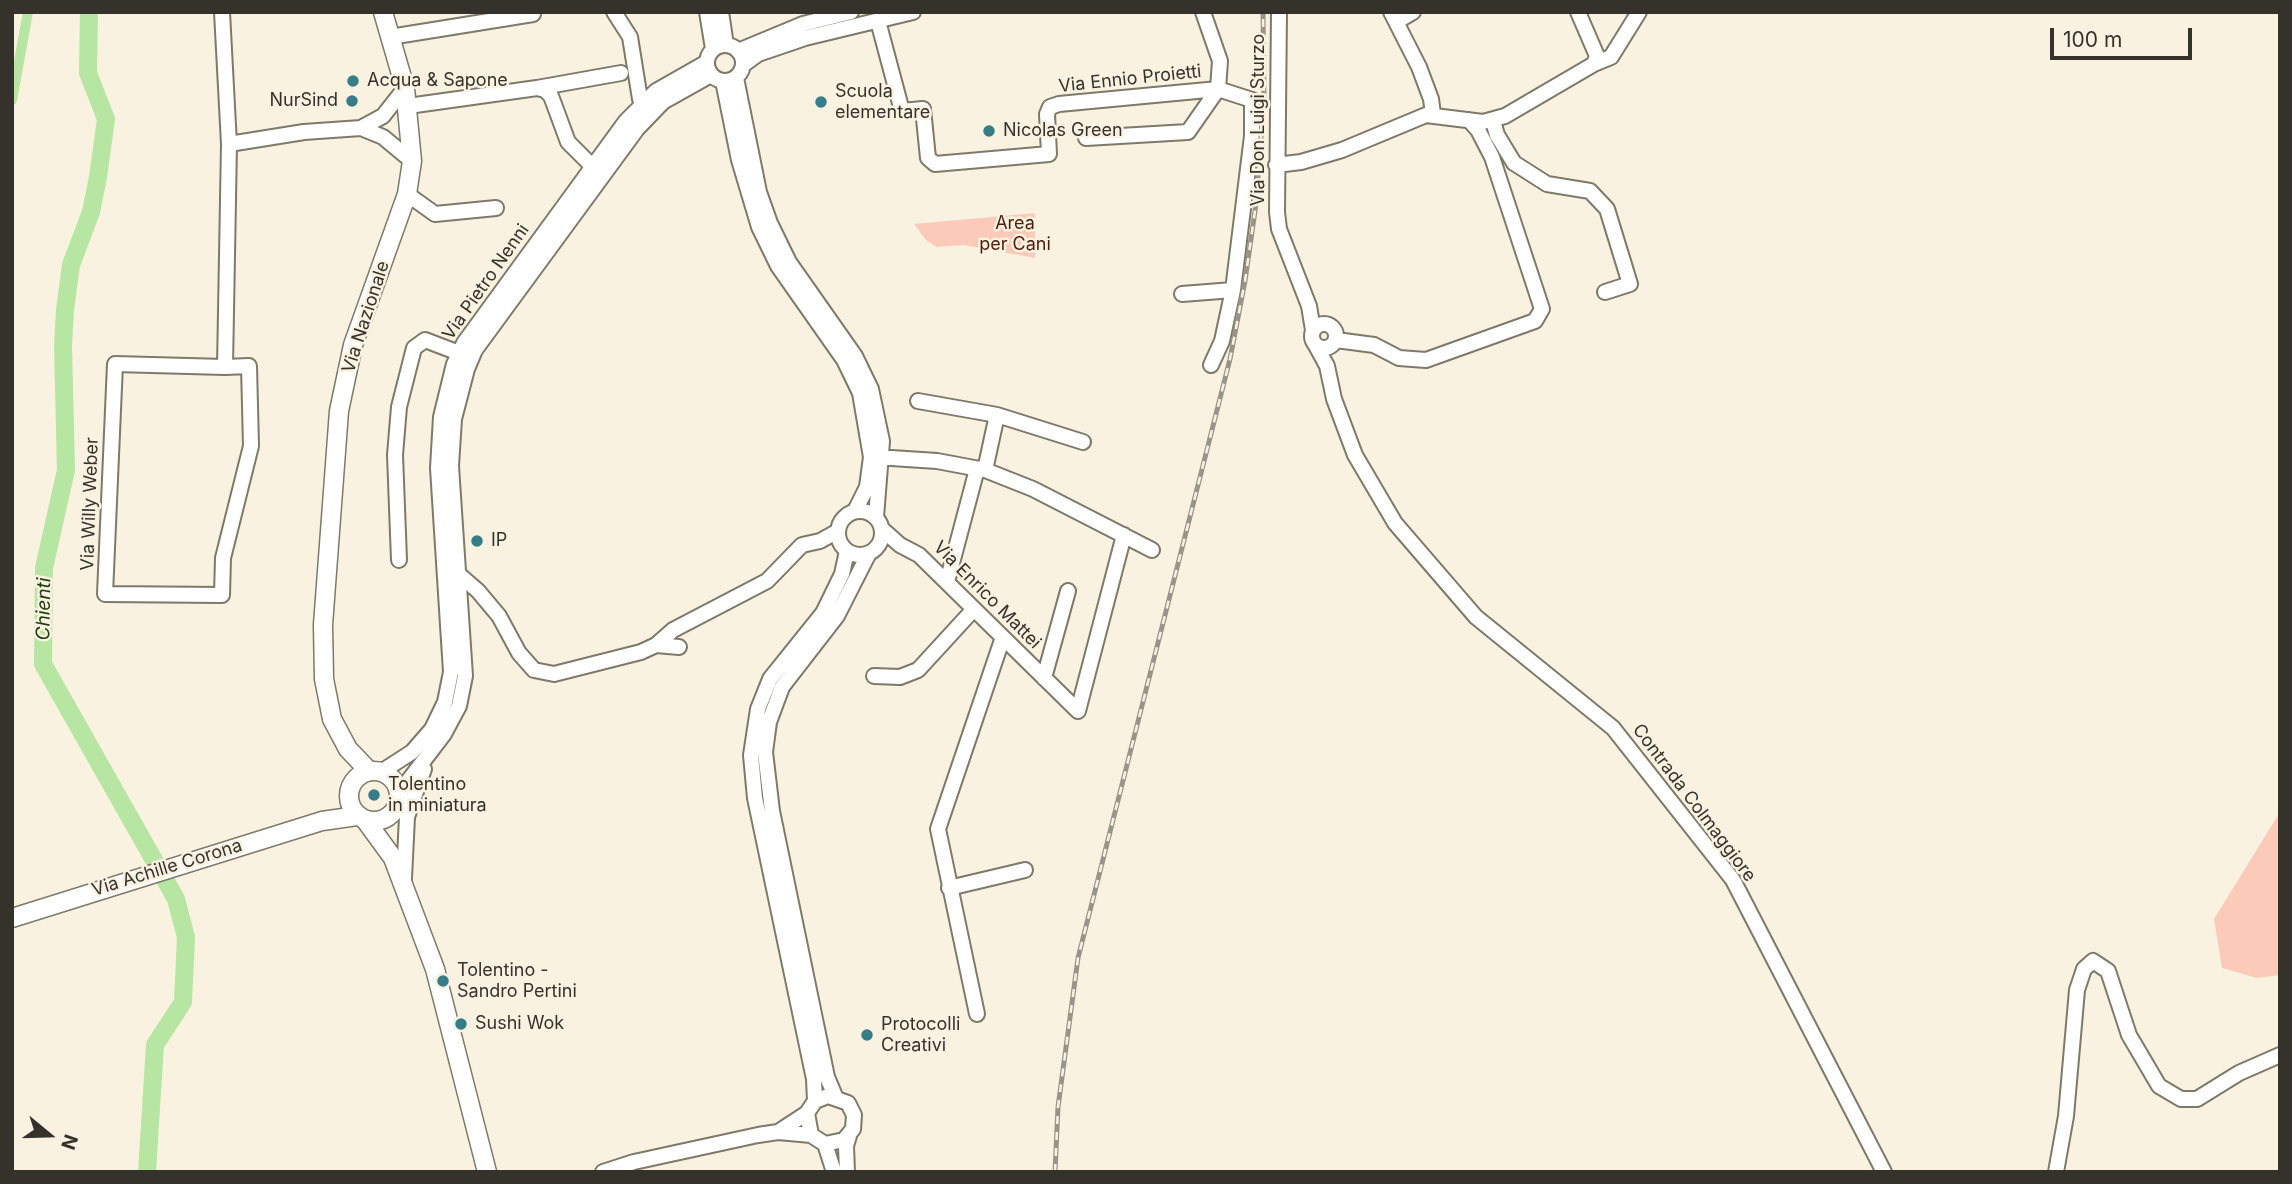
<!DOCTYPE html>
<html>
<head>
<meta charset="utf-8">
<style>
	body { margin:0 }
	#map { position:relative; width:2292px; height:1184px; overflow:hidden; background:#f9f2e1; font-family:Inter,sans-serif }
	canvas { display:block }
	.frame { position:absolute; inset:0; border:14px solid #34322b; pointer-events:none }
	.north { position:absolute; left:14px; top:1100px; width:70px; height:70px; -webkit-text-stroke:5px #f9f2e1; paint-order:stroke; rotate:109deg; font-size:19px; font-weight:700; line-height:28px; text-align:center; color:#34322b }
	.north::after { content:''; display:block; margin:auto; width:24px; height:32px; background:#34322b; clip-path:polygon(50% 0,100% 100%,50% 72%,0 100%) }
	.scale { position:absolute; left:2050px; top:28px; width:142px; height:32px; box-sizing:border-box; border:4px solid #34322b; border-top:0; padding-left:9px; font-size:21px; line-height:24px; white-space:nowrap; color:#34322b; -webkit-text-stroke:5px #f9f2e1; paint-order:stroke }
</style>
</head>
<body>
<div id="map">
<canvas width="2292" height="1184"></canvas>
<div class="frame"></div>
<div class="north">N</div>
<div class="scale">100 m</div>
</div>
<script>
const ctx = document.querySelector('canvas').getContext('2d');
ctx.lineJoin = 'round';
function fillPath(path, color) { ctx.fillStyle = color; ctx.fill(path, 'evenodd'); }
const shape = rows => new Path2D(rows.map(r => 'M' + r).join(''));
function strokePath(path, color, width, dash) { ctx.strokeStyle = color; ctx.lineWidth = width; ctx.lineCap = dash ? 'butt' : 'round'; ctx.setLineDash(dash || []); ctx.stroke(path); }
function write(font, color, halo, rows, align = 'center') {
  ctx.font = font + ' Inter,sans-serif'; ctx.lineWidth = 5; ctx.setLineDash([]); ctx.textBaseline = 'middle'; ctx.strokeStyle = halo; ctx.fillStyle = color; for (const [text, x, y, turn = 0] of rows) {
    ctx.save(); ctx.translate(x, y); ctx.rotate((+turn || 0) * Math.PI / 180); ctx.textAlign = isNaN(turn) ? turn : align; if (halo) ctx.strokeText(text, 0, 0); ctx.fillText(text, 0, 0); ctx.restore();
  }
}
fillPath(shape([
	[1035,213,1035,258,964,245,936,247,926,240,914,224],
	[2280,812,2280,975,2257,978,2222,968,2214,919]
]), '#fccab8');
strokePath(shape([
	[12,100,28,12]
]), '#b7e6a2', 10);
strokePath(shape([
	[89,12,88,73,106,119,98,177,91,212,71,265,65,310,63,345,66,470,44,568,43,664,176,899,186,937,183,1002,155,1045,147,1172]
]), '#b7e6a2', 18);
const minor = shape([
	[222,12,229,144,225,367,115,364,105,594,222,595,223,558,251,446,249,366,225,367],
	[614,12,630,37,640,99,645,108],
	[707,12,713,49],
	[721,12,726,45],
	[1203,12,1220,61,1218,89],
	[1279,12,1277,212,1279,229,1309,306,1313,330],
	[1391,12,1419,67,1431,99,1433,114],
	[878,21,902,111,923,109,928,158,935,164,1049,154,1047,114,1050,107,1059,104,1218,89,1252,100,1252,136,1233,290,1222,341,1211,365],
	[1396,22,1413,12],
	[390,37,533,14],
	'707 63a18 18 0 1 1 36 0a18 18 0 1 1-36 0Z',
	[738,51,803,24,851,12],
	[1594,64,1611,57,1639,12],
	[743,65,758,54,805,38,913,12],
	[736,78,759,192,770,223,789,262,855,356,871,389,882,441,876,517],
	[723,81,739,160,759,227,778,266,844,360,860,393,871,457,867,487,855,511],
	[537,88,621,73],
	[408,106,537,88,545,90,551,96,568,142,593,167],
	[1493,121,1497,135,1514,163,1547,184,1590,191,1607,209,1630,284,1605,292],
	[361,128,383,116,405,88],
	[1086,138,1188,132,1218,89],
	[229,144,304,132,361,128,383,137,412,161],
	[1276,165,1301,162,1342,150,1426,115,1483,122,1505,116,1594,64,1597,56,1578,12],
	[407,194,435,214,496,208],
	[1182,294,1233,290],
	'1312 336a12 12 0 1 1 24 0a12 12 0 1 1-24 0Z',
	[1336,340,1374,345,1399,358,1426,360,1535,321,1542,309,1492,157,1478,130,1469,120],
	[1315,344,1327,366,1334,399,1355,455,1395,523,1476,617,1613,728,1733,880,1884,1172],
	[918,401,997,415,1083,442],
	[876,457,937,461,985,470,1033,489,1152,550],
	[985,470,997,415],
	'838 533a22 22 0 1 1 44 0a22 22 0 1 1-44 0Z',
	[882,529,900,545,919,555,1078,711],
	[399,560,395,455,399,407,414,348,425,340,467,356],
	[455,571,478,591,499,616,519,653,534,670,554,674,641,652,656,645,673,630,767,581,802,545,820,541,838,531],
	[947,582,977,469],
	[656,645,679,647],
	[874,676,900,677,918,670,974,609],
	[1044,678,1068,591],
	[1078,711,1124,535],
	[381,772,412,752,432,729,445,702,451,672,438,468,441,417,454,364,464,343,626,121,656,91,707,62],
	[399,793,444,734,459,706,465,676,451,466,454,419,467,369,475,350,637,129,663,102,711,75],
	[404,878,407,817,424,769],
	[949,888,1025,870],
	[977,1014,938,829,1002,640],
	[835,1096,827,1077,772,811,765,752,769,722,782,687,837,616,869,553],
	[815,1101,814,1079,755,798,751,755,758,709,770,679,823,613,842,574,847,551],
	[778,1132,807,1113,815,1101,828,1096,848,1103,854,1115,853,1129,844,1140,825,1144,811,1135,807,1113],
	[825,1144,834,1172],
	[603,1172,634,1162,758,1135,778,1132,811,1135],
	[847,1172,846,1146,849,1136],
	[2056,1172,2066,1116,2077,990,2084,969,2093,961,2108,971,2129,1035,2159,1086,2181,1099,2197,1099,2239,1073,2280,1055]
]);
const major = shape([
	'349 796a25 25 0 1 1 50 0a25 25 0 1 1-50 0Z',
	[369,771,348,749,332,719,324,679,323,625,339,411,353,345,407,194,412,161,405,88,383,12],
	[366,821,393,858,435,969,487,1172],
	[12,918,322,821,357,816]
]);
strokePath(minor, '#7f796a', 18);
strokePath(major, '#7f796a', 21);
strokePath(minor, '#fff', 14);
strokePath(major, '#fff', 18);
const rail = shape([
	[1055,1172,1058,1107,1078,958,1230,359,1245,281,1256,204,1264,97,1263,12]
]);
strokePath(rail, '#999488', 5);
strokePath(rail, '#f9f2e1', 2.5, [8]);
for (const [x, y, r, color] of [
	[353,81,7,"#367d88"],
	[352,101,7,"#367d88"],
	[821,102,7,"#367d88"],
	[989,131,7,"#367d88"],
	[477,541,7,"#367d88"],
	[374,795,7,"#367d88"],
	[443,981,7,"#367d88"],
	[461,1024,7,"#367d88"],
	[867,1035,7,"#367d88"]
]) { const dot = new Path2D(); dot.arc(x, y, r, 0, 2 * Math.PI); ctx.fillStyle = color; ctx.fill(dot); strokePath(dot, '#f9f2e1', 2.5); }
write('18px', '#34322b', '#f9f2e1', [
	["Via Ennio Proietti",1130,79,-6],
	["Via Don Luigi Sturzo",1259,120,-90],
	["Via Pietro Nenni",486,282,-55],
	["Via Nazionale",366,317,-72],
	["Via Willy Weber",90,504,-88],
	["Via Enrico Mattei",987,595,45],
	["Contrada Colmaggiore",1694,803,53],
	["Via Achille Corona",167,868,-17]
]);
write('18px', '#34322b', '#f9f2e1', [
	["Acqua & Sapone",367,81],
	["Scuola",835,92],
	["elementare",835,113],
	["NurSind",338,101,"right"],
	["Nicolas Green",1003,131],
	["IP",491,541],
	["Tolentino",388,785],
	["in miniatura",388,806],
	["Tolentino -",457,971],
	["Sandro Pertini",457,992],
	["Sushi Wok",475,1024],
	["Protocolli",881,1025],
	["Creativi",881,1046]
], 'left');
write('18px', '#4f1d0b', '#f9f2e1', [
	["Area",1015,224],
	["per Cani",1015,245]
]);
write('italic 19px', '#203e10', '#f9f2e1', [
	["Chienti",44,609,-89]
]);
</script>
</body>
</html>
